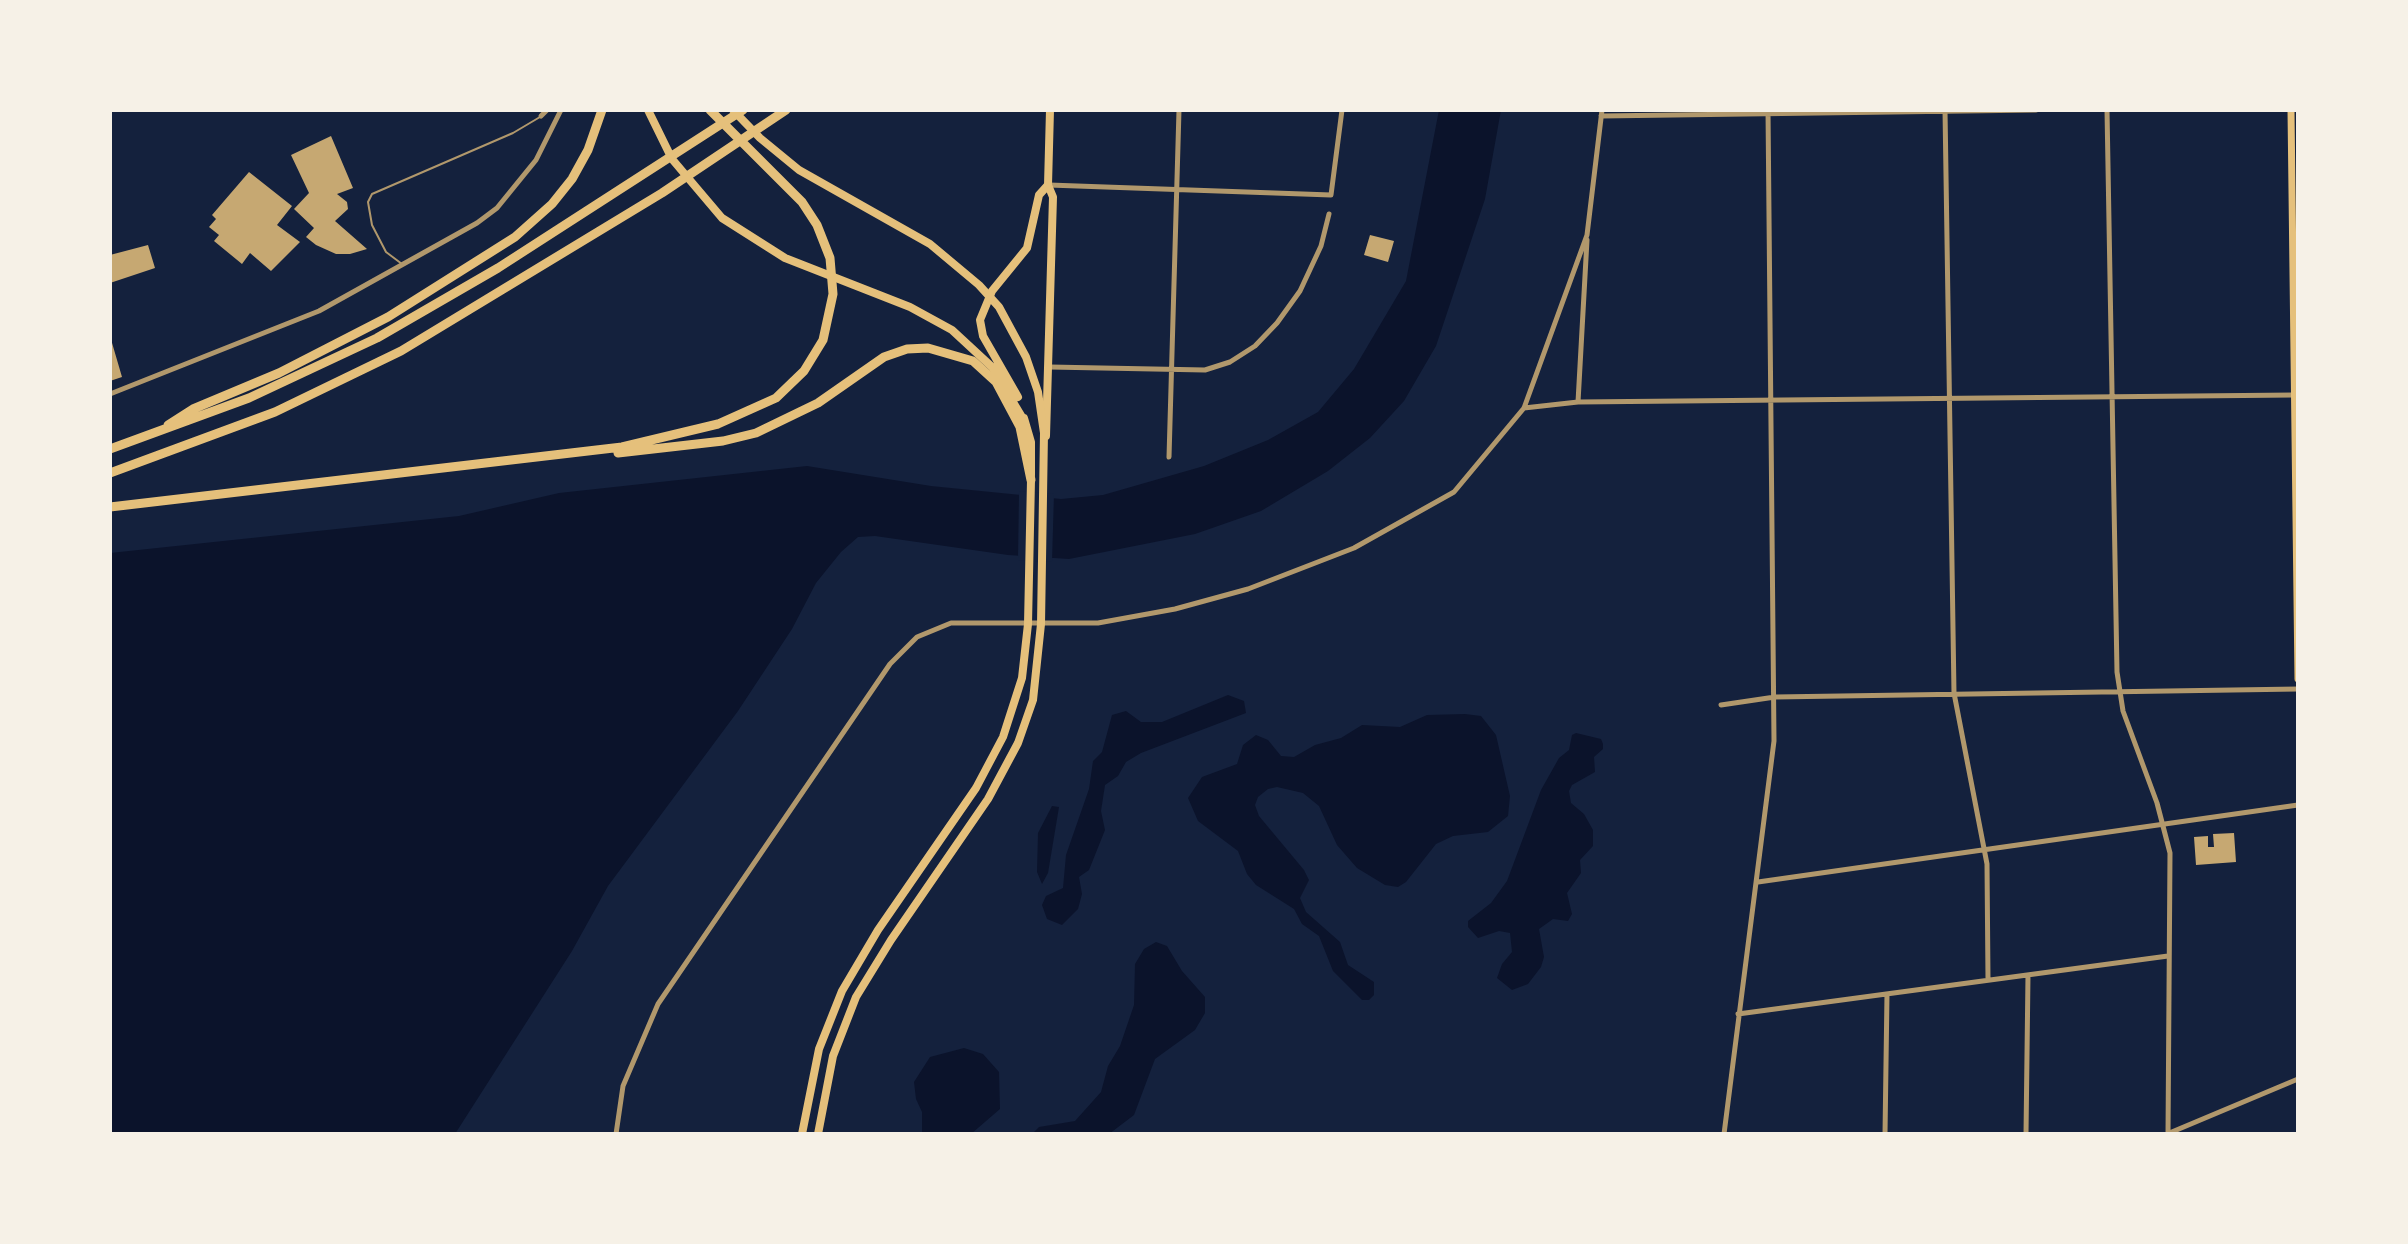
<!DOCTYPE html>
<html>
<head>
<meta charset="utf-8">
<style>
	body { margin:0 }
	#map { position:relative; width:2408px; height:1244px; overflow:hidden; background:#14213d; font-family:Cabin,sans-serif }
	canvas { display:block }
	.frame { position:absolute; inset:0; border:112px solid #f6f1e7; pointer-events:none }
</style>
</head>
<body>
<div id="map">
<canvas width="2408" height="1244"></canvas>
<div class="frame"></div>
</div>
<script>
const ctx = document.querySelector('canvas').getContext('2d');
ctx.lineJoin = 'round';
function fillPath(path, color) { ctx.fillStyle = color; ctx.fill(path, 'evenodd'); }
const shape = rows => new Path2D(rows.map(r => 'M' + r).join(''));
function strokePath(path, color, width, dash) { ctx.strokeStyle = color; ctx.lineWidth = width; ctx.lineCap = dash ? 'butt' : 'round'; ctx.setLineDash(dash || []); ctx.stroke(path); }
fillPath(shape([
	[1439,110,1501,110,1485,199,1436,346,1404,401,1370,438,1328,471,1261,511,1195,534,1069,559,1008,555,875,536,858,537,841,552,816,583,792,629,738,711,608,886,572,951,455,1134,110,1134,110,553,459,516,559,493,807,466,931,486,1061,499,1103,495,1204,466,1268,440,1318,412,1354,369,1406,281],
	[1228,695,1244,701,1246,713,1141,753,1126,762,1118,776,1105,785,1101,811,1105,830,1089,870,1079,877,1082,894,1078,909,1062,925,1047,919,1042,905,1046,896,1063,888,1066,855,1089,789,1093,761,1102,752,1112,715,1126,711,1141,722,1162,722],
	[1465,714,1481,716,1496,735,1510,796,1508,816,1488,832,1453,836,1436,844,1406,882,1398,887,1385,885,1357,868,1337,845,1319,806,1303,793,1277,787,1268,789,1258,797,1255,805,1259,816,1304,870,1309,880,1300,898,1306,912,1340,942,1348,965,1374,982,1374,995,1369,1000,1362,1000,1333,971,1319,936,1302,924,1294,909,1256,885,1247,874,1238,851,1198,821,1188,798,1202,777,1237,764,1243,745,1256,735,1268,740,1281,756,1294,757,1315,745,1341,738,1362,725,1400,727,1427,715],
	[1576,733,1601,739,1603,744,1603,749,1594,757,1595,772,1572,785,1569,791,1571,803,1584,814,1593,830,1593,846,1580,860,1581,873,1567,893,1572,914,1568,921,1553,919,1539,929,1544,957,1541,967,1528,984,1512,990,1497,978,1502,964,1512,952,1510,933,1499,931,1478,938,1468,927,1468,921,1491,903,1507,881,1541,790,1559,758,1569,750,1572,735],
	[1052,806,1059,807,1048,873,1042,884,1037,872,1038,833],
	[1156,942,1167,946,1182,971,1205,997,1205,1013,1195,1030,1155,1059,1134,1115,1109,1134,1032,1134,1039,1127,1075,1121,1101,1092,1108,1066,1120,1046,1134,1005,1135,964,1144,949],
	[964,1048,983,1054,999,1072,1000,1109,971,1134,922,1134,922,1112,916,1099,914,1082,930,1057]
]), '#0b132b');
fillPath(shape([
	[1019,491,1054,494,1052,562,1018,560]
]), '#14213d');
fillPath(shape([
	[331,136,353,188,337,194,347,202,348,209,335,221,367,249,350,254,336,254,316,245,306,237,314,228,294,209,309,193,291,155],
	[249,172,292,206,277,225,300,242,271,271,250,253,242,264,214,241,219,235,209,227,216,219,212,215],
	[1370,235,1394,241,1388,262,1364,255],
	[148,245,155,268,110,283,110,255],
	[110,336,122,377,110,381],
	[2234,833,2236,862,2196,865,2194,837,2208,836,2208,847,2214,847,2213,834]
]), '#c6a872');
strokePath(shape([
	[402,264,386,252,372,225,368,202,372,194,513,133,540,117]
]), '#b1986c', 2);
strokePath(shape([
	[1945,110,1954,693,1987,864,1988,979],
	[2107,110,2117,672,2123,711,2157,803,2170,853,2168,1134],
	[541,116,547,110],
	[1601,116,2036,110],
	[1049,185,1331,195,1342,110],
	[1050,367,1205,370,1230,362,1255,346,1277,323,1300,291,1321,246,1329,214],
	[110,394,319,311,477,223,497,208,536,160,561,110],
	[1578,402,1587,240],
	[1524,408,1578,402,2294,395],
	[1169,457,1179,110],
	[1721,705,1775,697,2298,689],
	[1758,882,2298,805],
	[1738,1014,2168,956],
	[616,1134,623,1086,658,1004,890,664,917,637,951,623,1098,623,1175,609,1248,589,1354,548,1454,492,1524,408,1587,235,1602,110],
	[1724,1134,1774,741,1768,110],
	[1885,1134,1887,994],
	[2026,1134,2028,975],
	[2167,1134,2298,1079]
]), '#b1986c', 5);
strokePath(shape([
	[2291,110,2298,679]
]), '#e5c07b', 7);
strokePath(shape([
	[648,110,672,159,722,218,785,258,910,307,952,330,992,367,1025,422],
	[1018,397,983,336,980,320,992,291,1027,248,1039,195,1048,185],
	[1024,418,1031,442,1031,475],
	[1046,436,1053,197,1048,185,1050,110]
]), '#e5c07b', 8);
strokePath(shape([
	[733,110,760,138,799,170,930,244,979,285,999,307,1026,357,1038,392,1044,433,1041,624,1033,700,1018,743,988,799,891,940,856,997,833,1056,818,1134],
	[802,1134,819,1049,842,991,878,930,976,788,1003,737,1022,678,1028,624,1031,480]
]), '#e5c07b', 8);
strokePath(shape([
	[168,425,193,409,279,373,388,317,515,237,552,204,572,179,588,150,602,110],
	[110,449,249,398,377,338,498,268,743,110],
	[618,453,723,441,756,433,818,403,884,357,907,349,928,348,973,361,996,382,1020,427,1031,480],
	[110,473,275,412,401,351,662,193,786,110],
	[110,507,622,447,718,424,776,398,804,371,823,340,833,294,830,258,817,225,802,202,710,110]
]), '#e5c07b', 9);
</script>
</body>
</html>
